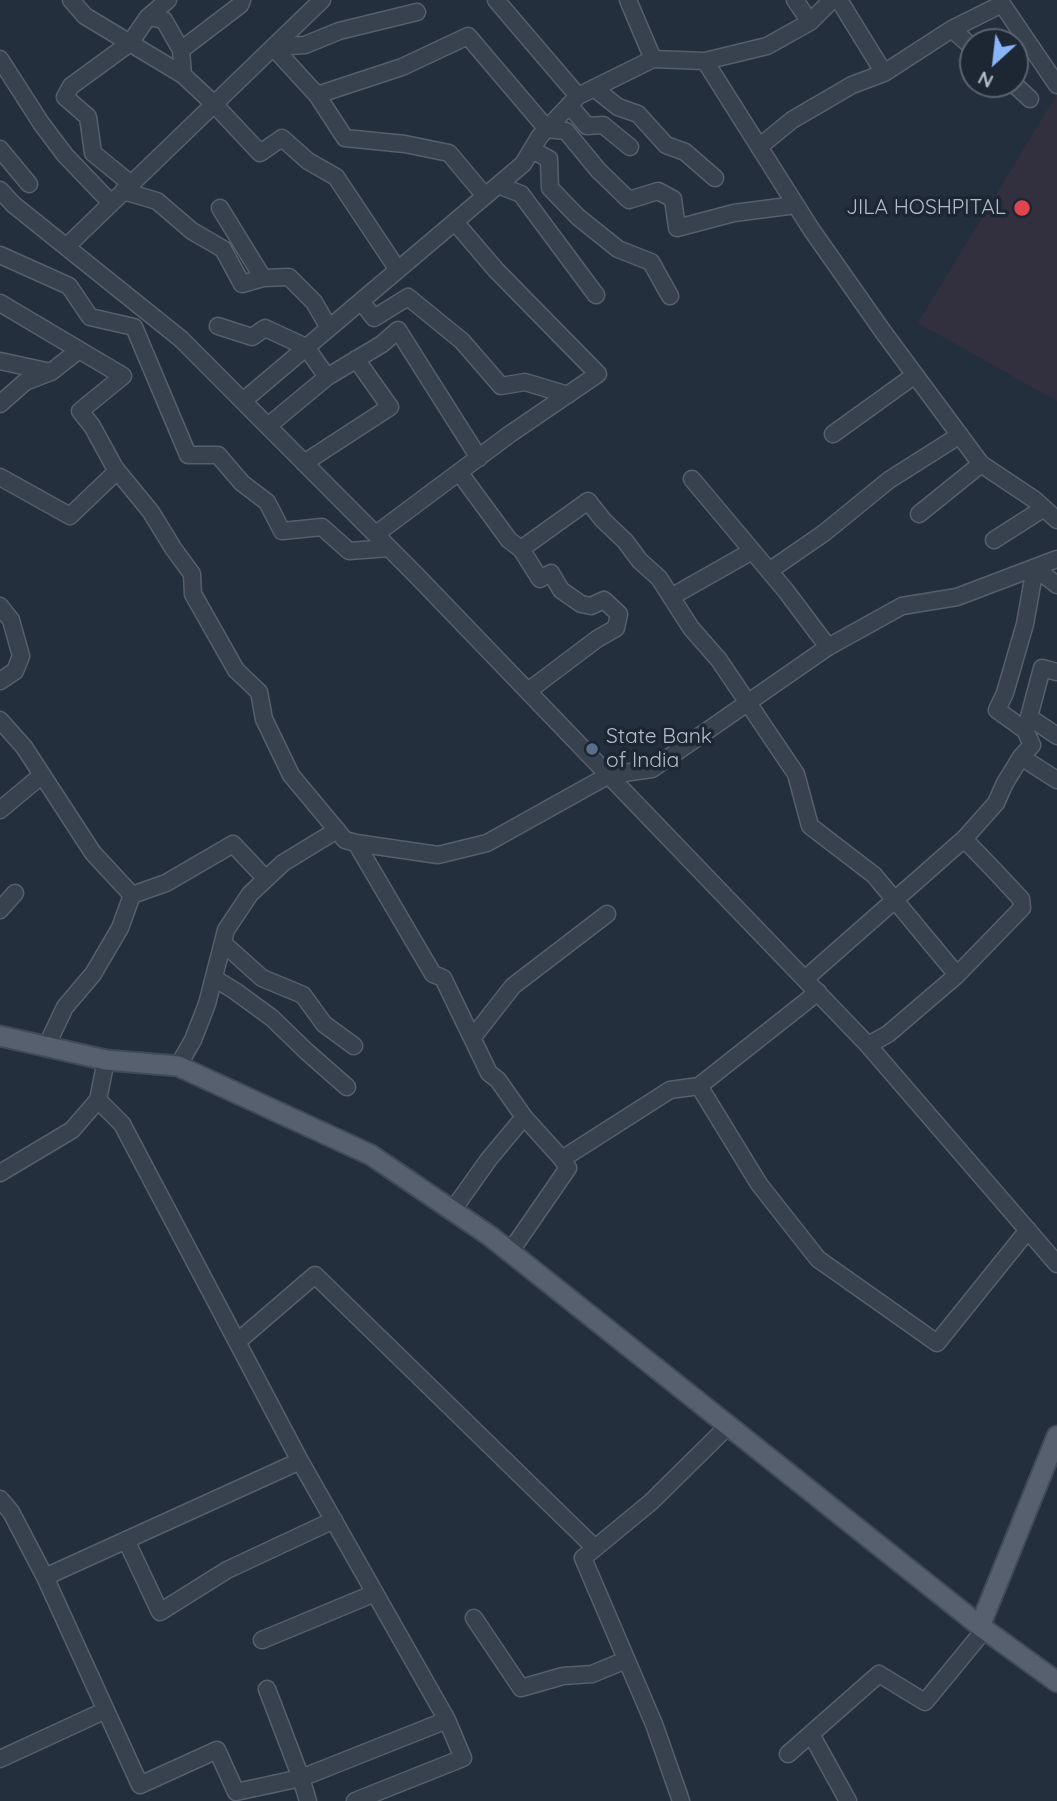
<!DOCTYPE html>
<html>
<head>
<meta charset="utf-8">
<style>
	body { margin:0 }
	#map { position:relative; width:1057px; height:1801px; overflow:hidden; background:#242f3e; font-family:Quicksand,sans-serif }
	canvas { display:block }
	.north { position:absolute; left:959px; top:28px; width:70px; height:70px; box-sizing:border-box; background:#1d2633; border:2px solid #59626f; border-radius:50%; rotate:207deg; font-size:19px; font-weight:700; line-height:28px; text-align:center; color:#b4bcc9 }
	.north::after { content:''; display:block; margin:auto; width:24px; height:32px; background:#8ab4f8; clip-path:polygon(50% 0,100% 100%,50% 72%,0 100%) }
</style>
</head>
<body>
<div id="map">
<canvas width="1057" height="1801"></canvas>
<div class="north">N</div>
</div>
<script>
const ctx = document.querySelector('canvas').getContext('2d');
ctx.lineJoin = 'round';
function fillPath(path, color) { ctx.fillStyle = color; ctx.fill(path, 'evenodd'); }
const shape = rows => new Path2D(rows.map(r => 'M' + r).join(''));
function strokePath(path, color, width, dash) { ctx.strokeStyle = color; ctx.lineWidth = width; ctx.lineCap = dash ? 'butt' : 'round'; ctx.setLineDash(dash || []); ctx.stroke(path); }
function write(font, color, halo, rows, align = 'center') {
  ctx.font = font + ' Quicksand,sans-serif'; ctx.lineWidth = 7; ctx.setLineDash([]); ctx.textBaseline = 'middle'; ctx.strokeStyle = halo; ctx.fillStyle = color; for (const [text, x, y, turn = 0] of rows) {
    ctx.save(); ctx.translate(x, y); ctx.rotate((+turn || 0) * Math.PI / 180); ctx.textAlign = isNaN(turn) ? turn : align; if (halo) ctx.strokeText(text, 0, 0); ctx.fillText(text, 0, 0); ctx.restore();
  }
}
fillPath(shape([
	[1057,94,1057,401,918,323]
]), '#32303f');
const minor = shape([
	[71,0,85,16,183,75,214,104,260,153,282,138,308,161,336,177,398,270],
	[496,0,578,96],
	[628,0,653,59],
	[795,0,810,22],
	[148,17,168,0],
	[952,29,1002,4,1057,85],
	[273,47,317,95,402,67,468,36,547,129,566,131,598,170,629,200,658,191,673,199,677,228,734,213,796,205],
	[273,47,305,45,339,31,417,12],
	[181,50,240,5,242,0],
	[0,59,41,123,65,155,111,203],
	[705,61,811,229,884,333,981,464,1035,500,1057,520],
	[884,73,952,29,973,48],
	[1014,84,1030,99],
	[594,88,618,107,638,114,666,145,685,152,715,178],
	[317,95,345,138,405,144,449,153,485,196],
	[569,105,587,126,603,125,630,147],
	[759,147,792,120,852,85,884,73,839,0],
	[0,149,29,184],
	[532,150,549,159,550,188,578,217,618,249,651,262,670,296],
	[131,184,93,153,88,117,65,97,71,86,130,43,148,17,164,20,181,50,183,75],
	[498,185,521,194,596,295],
	[0,190,14,205,181,339,417,576,868,1045,1057,1264],
	[123,191,157,201,192,231,223,249,242,284,263,278,289,277,314,302,329,328],
	[220,208,263,278],
	[66,247,322,0],
	[0,255,69,286,90,317,134,327,188,455,218,455,242,483,267,502,282,531,322,527,349,551,389,548],
	[361,301,374,318,408,297,462,341,501,386,525,382,568,395],
	[0,303,123,376,80,411,92,426,115,468,151,512,173,548,192,574,193,594,236,670,259,692,264,719,291,775,345,840,356,843,438,855,487,843,609,775,652,769,828,647,902,606,957,597,1057,559],
	[218,326,252,337,265,328,306,347,327,377,268,426],
	[0,361,51,372],
	[327,377,382,344,398,330,479,458],
	[243,401,523,164,540,136,578,96,653,59,705,61,767,46,810,22,832,0],
	[0,404,25,382,51,372,79,350],
	[833,434,915,375],
	[304,463,390,407,356,359],
	[459,472,509,540,521,549,540,579,551,573,561,590,581,604,591,606,604,600,619,614,616,628,597,639,528,691],
	[0,477,70,516,117,471],
	[692,479,786,591,828,647],
	[919,514,981,464],
	[376,534,510,434,598,374,496,270,455,222],
	[994,540,1044,508],
	[521,549,588,501,603,520,625,541,640,561,659,578,691,628,719,660,796,774,810,826,874,875,957,975],
	[769,571,824,533,889,480,960,435],
	[671,597,752,551],
	[0,606,11,620,21,656,15,671,0,681],
	[1057,672,1042,668,1029,717,1057,736],
	[0,720,24,747,93,853,132,895],
	[1021,757,1032,745,1025,730,997,710,1005,693,1025,624,1035,568,1057,585],
	[0,810,42,775],
	[964,839,996,803,1005,783,1021,757,1057,780],
	[356,843,433,974,443,978,489,1073,498,1080,524,1117],
	[0,910,15,893],
	[223,943,262,978,303,995,324,1024,354,1046],
	[214,978,235,991,272,1018,306,1051,347,1087],
	[805,979,964,839,993,869,1021,899,1022,908,957,975,888,1034,868,1045],
	[473,1037,513,986,607,914],
	[46,1047,65,1007,93,974,120,928,132,895,166,883,233,844,266,879],
	[178,1066,193,1040,207,1004,226,930,250,894,283,863,337,830],
	[699,1086,759,1184,818,1259,937,1343,1028,1230],
	[98,1100,122,1124,300,1461,447,1720,301,1778,308,1801],
	[0,1173,72,1130,98,1100,106,1060],
	[452,1211,489,1159,524,1117,562,1159],
	[510,1252,568,1168,562,1159,670,1090,699,1086,818,992],
	[237,1342,315,1275,595,1548],
	[0,1499,11,1512,45,1577],
	[126,1540,160,1612,227,1570,334,1520],
	[474,1618,521,1688,563,1676,592,1674,626,1660],
	[262,1640,375,1593],
	[267,1689,301,1778,236,1792,217,1750,140,1785,45,1577,300,1461],
	[811,1734,848,1801],
	[788,1754,879,1674,925,1702,985,1629],
	[0,1759,106,1710],
	[355,1801,463,1758,447,1720],
	[681,1801,654,1724,583,1558,651,1502,728,1426]
]);
const major = shape([
	[0,1036,106,1060,178,1066,371,1155,490,1236,980,1626,1057,1682],
	[980,1626,1057,1436]
]);
strokePath(minor, '#565f6c', 19);
strokePath(major, '#414a57', 23);
strokePath(minor, '#38414e', 16);
strokePath(major, '#56606e', 19);
for (const [x, y, r, color] of [
	[1022,208,9,"#e0444e"],
	[592,749,7,"#5c6f8a"]
]) { const dot = new Path2D(); dot.arc(x, y, r, 0, 2 * Math.PI); ctx.fillStyle = color; ctx.fill(dot); strokePath(dot, '#1d2633', 2.5); }
write('21px', '#b4bcc9', '#1d2633', [
	["JILA HOSHPITAL",1006,208],
	["State Bank",606,737,"left"],
	["of India",606,761,"left"]
], 'right');
</script>
</body>
</html>
